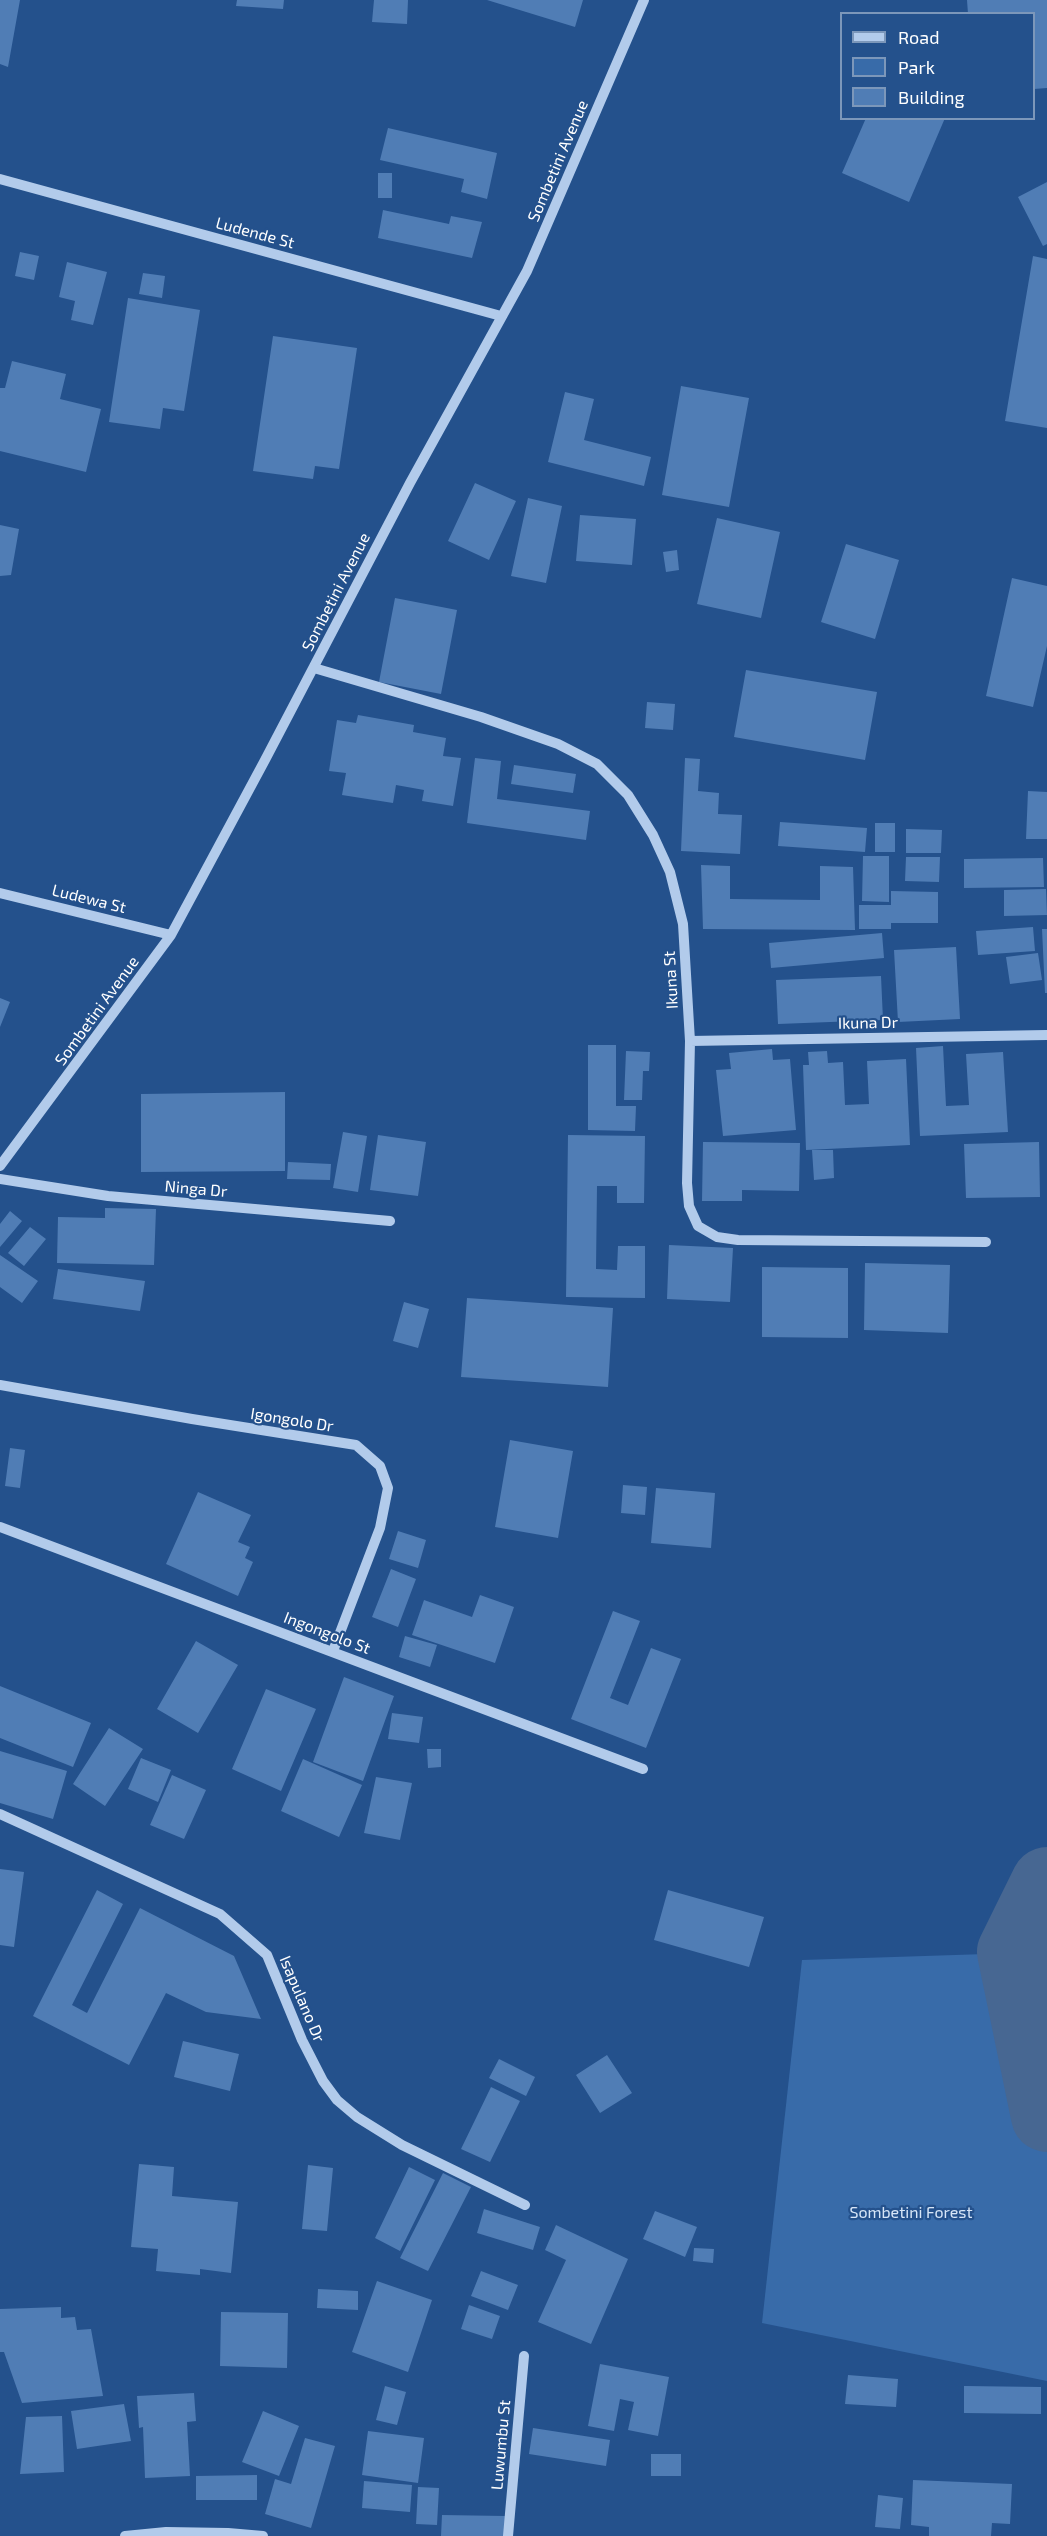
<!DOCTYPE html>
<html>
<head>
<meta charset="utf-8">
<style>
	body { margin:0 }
	#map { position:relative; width:1047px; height:2536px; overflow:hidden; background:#24518c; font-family:"Exo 2",sans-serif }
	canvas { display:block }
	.legend { position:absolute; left:840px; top:12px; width:195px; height:108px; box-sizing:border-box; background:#24518c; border:2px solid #7c97ba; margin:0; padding:8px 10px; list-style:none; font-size:18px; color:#fff }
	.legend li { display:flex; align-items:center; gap:12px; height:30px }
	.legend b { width:30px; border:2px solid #7c97ba }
</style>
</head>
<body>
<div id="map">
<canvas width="1047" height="2536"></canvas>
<ul class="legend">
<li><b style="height:8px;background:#b2cbeb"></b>Road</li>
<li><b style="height:16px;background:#386ba9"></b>Park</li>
<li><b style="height:16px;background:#507db5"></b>Building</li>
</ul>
</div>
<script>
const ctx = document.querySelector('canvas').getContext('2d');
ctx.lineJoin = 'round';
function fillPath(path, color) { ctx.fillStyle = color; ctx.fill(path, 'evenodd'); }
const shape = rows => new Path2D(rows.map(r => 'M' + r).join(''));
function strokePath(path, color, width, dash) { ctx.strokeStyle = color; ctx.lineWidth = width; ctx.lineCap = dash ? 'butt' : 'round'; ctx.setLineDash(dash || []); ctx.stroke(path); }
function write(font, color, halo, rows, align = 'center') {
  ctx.font = font + ' "Exo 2",sans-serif'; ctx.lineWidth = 4.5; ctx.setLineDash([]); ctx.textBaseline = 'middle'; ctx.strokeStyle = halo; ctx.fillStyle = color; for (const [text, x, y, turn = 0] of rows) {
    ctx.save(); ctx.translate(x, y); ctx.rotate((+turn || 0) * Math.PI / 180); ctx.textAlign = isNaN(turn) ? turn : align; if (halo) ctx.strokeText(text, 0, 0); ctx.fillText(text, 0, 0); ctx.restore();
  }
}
fillPath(shape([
	[1047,1952,1047,2381,762,2323,802,1960]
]), '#386ba9');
strokePath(shape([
	[1047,1883,1013,1952,1047,2116]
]), '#476792', 72);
fillPath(shape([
	[0,0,20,0,8,67,0,64],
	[237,0,284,0,283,9,236,6],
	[374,0,408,0,407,24,372,22],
	[487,0,583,0,575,27],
	[967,0,1047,0,1047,88,1034,89,1034,14,968,14],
	[866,118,945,118,909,202,842,173],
	[388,128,497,153,487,199,461,192,464,179,380,160],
	[378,173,392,173,392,198,378,198],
	[1047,182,1047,244,1043,246,1018,197],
	[383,210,449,224,451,216,482,222,472,258,378,238],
	[20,252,39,256,34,280,15,276],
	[1033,256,1047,259,1047,428,1005,421],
	[67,262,107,272,93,325,71,320,75,301,59,297],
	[143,273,165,276,162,298,139,294],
	[128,298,200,310,184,411,163,408,160,429,109,422],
	[273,336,357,348,339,469,315,466,313,479,253,471],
	[12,361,66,374,60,399,101,409,86,472,0,451,0,388,5,388],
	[681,386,749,398,729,507,662,495],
	[565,392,594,399,584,440,651,457,644,486,548,462],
	[475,483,516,501,489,560,448,541],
	[528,498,562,506,546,583,511,576],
	[580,515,636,519,632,565,576,561],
	[717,518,780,532,761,618,697,604],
	[0,525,19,529,11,575,0,576],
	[846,544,899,560,875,639,821,622],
	[677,550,679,570,666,572,663,552],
	[1012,578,1047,586,1047,646,1033,707,986,696],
	[395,598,457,610,441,694,379,682],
	[746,670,877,692,865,760,734,737],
	[647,702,675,704,673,730,645,728],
	[358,715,414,725,413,732,446,738,443,756,461,758,453,806,422,801,424,790,396,785,393,803,342,795,346,773,329,771,337,720,356,723],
	[475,758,501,761,497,799,590,811,586,840,467,823],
	[685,758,700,759,698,791,719,793,718,814,742,815,740,854,681,851],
	[514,765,576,774,573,793,511,784],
	[1028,791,1047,792,1047,839,1026,839],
	[780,822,867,828,865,852,778,846],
	[875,823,895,823,895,852,875,852],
	[906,829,942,830,941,853,906,853],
	[863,856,889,856,889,902,862,901],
	[906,857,940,857,939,882,905,881],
	[1043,858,1044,887,964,888,964,859],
	[701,865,730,866,730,899,820,900,820,866,853,867,855,930,703,929],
	[1046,889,1047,915,1004,916,1004,890],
	[891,891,938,892,938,923,891,923,891,929,859,929,859,905,891,905],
	[1033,927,1035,951,978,955,976,931],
	[1042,929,1047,929,1047,993,1045,993],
	[882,933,884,958,771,968,769,943],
	[956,947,960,1019,898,1022,894,950],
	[1038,953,1042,980,1010,984,1006,957],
	[881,976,883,1020,778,1024,776,980],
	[0,998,10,1002,0,1027],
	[588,1045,616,1045,616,1106,636,1106,635,1131,588,1130],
	[943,1046,946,1106,969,1105,966,1054,1003,1052,1008,1132,920,1136,916,1048],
	[772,1049,773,1060,790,1059,796,1130,723,1136,716,1070,731,1069,729,1053],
	[626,1051,650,1052,649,1071,643,1071,642,1100,624,1100],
	[827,1051,828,1063,843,1062,845,1105,869,1104,867,1061,906,1059,910,1145,806,1150,803,1065,809,1065,808,1052],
	[285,1092,285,1171,141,1172,141,1094],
	[343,1132,367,1136,358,1192,333,1188],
	[378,1135,426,1142,418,1196,370,1190],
	[568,1135,645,1136,644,1203,617,1203,617,1186,597,1186,596,1269,617,1270,618,1246,645,1246,645,1298,566,1297],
	[703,1142,800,1143,799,1191,742,1190,742,1201,702,1201],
	[1039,1142,1040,1197,966,1198,964,1144],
	[812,1150,833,1150,834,1178,814,1180],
	[288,1162,331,1164,330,1180,287,1179],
	[105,1208,156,1209,154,1265,57,1263,58,1217,105,1218],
	[10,1211,22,1221,0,1247,0,1224],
	[30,1227,46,1239,24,1266,8,1253],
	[669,1245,733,1248,730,1302,667,1299],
	[0,1255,38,1281,22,1303,0,1287],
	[865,1263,950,1265,948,1333,864,1330],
	[762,1267,848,1268,848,1338,762,1337],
	[58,1269,145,1281,140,1311,53,1299],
	[467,1298,613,1308,608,1387,461,1377],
	[404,1302,429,1309,418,1348,393,1341],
	[510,1440,573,1451,558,1538,495,1527],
	[10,1448,25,1450,20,1488,5,1486],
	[623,1485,647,1487,645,1515,621,1513],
	[656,1488,715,1493,711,1548,651,1543],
	[198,1492,251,1515,238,1542,250,1547,245,1558,253,1562,238,1596,166,1564],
	[398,1531,426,1540,418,1568,389,1559],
	[391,1569,416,1579,398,1627,372,1617],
	[480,1595,514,1607,495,1663,412,1635,424,1600,472,1617],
	[613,1611,640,1621,610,1698,628,1705,651,1648,681,1659,646,1748,571,1719],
	[405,1636,437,1645,430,1667,399,1657],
	[196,1641,238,1665,198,1733,157,1709],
	[344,1677,394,1696,363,1781,313,1762],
	[0,1686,91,1723,73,1767,0,1738],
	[266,1689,316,1709,281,1791,232,1769],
	[392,1713,423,1717,419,1743,388,1739],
	[109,1728,143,1749,105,1806,73,1784],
	[427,1749,441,1749,441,1767,428,1768],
	[0,1751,67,1771,53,1819,0,1803],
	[141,1758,171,1770,158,1802,128,1789],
	[303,1759,362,1785,339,1837,281,1811],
	[172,1775,206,1790,184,1839,150,1825],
	[376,1777,412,1783,400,1840,364,1833],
	[0,1869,24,1872,14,1947,0,1945],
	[97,1890,123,1904,72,2005,87,2013,140,1908,234,1956,261,2019,206,2012,166,1993,129,2065,33,2016],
	[668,1890,764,1917,749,1967,654,1940],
	[183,2041,239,2054,230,2091,174,2077],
	[607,2055,632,2093,600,2113,576,2075],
	[499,2059,535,2077,526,2096,489,2078],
	[491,2087,520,2101,490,2162,461,2149],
	[139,2164,174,2167,172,2196,238,2202,231,2273,200,2269,200,2275,156,2271,158,2249,131,2247],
	[308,2165,333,2168,327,2231,302,2229],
	[409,2167,435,2180,400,2251,375,2238],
	[443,2173,471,2187,428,2271,400,2258],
	[484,2209,540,2227,533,2250,477,2233],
	[655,2211,697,2227,685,2257,643,2239],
	[556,2225,628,2259,591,2344,538,2322,566,2260,545,2250],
	[694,2248,714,2249,713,2263,693,2261],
	[481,2271,518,2285,508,2310,471,2296],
	[377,2281,432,2300,408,2372,352,2352],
	[318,2289,358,2291,358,2310,317,2308],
	[469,2305,500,2316,492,2339,461,2329],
	[61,2307,61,2318,75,2317,77,2330,91,2329,103,2396,22,2403,4,2352,0,2352,0,2309],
	[221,2312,288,2313,287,2368,220,2366],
	[600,2364,669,2377,658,2436,628,2430,634,2402,620,2399,614,2431,588,2426],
	[848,2375,898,2379,896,2407,845,2404],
	[385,2386,406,2392,397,2425,376,2420],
	[964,2386,1041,2387,1041,2414,964,2413],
	[194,2393,196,2421,187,2422,190,2476,145,2478,143,2427,139,2428,137,2396],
	[124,2404,131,2441,77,2449,71,2411],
	[263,2411,299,2426,279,2476,242,2462],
	[62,2416,64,2472,20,2474,26,2417],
	[533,2428,610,2440,606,2466,529,2454],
	[368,2431,424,2438,418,2483,362,2475],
	[305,2438,335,2446,311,2528,265,2514,275,2479,291,2484],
	[651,2454,681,2454,681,2476,651,2476],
	[257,2475,257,2500,196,2500,196,2476],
	[913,2480,1012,2484,1010,2524,992,2523,991,2536,929,2536,929,2527,911,2525],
	[364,2481,412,2485,410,2512,362,2508],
	[418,2487,439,2488,437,2525,416,2524],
	[878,2495,903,2498,900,2529,875,2527],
	[442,2515,505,2516,505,2536,441,2536]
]), '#507db5');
strokePath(shape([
	[0,179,501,316],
	[314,668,481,717,558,744,597,764,628,795,653,835,670,872,683,924,690,1041,687,1183,689,1206,698,1226,717,1237,738,1240,986,1242],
	[0,893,171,935],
	[690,1041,1047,1035],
	[0,1166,171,935,265,760,410,483,527,271,644,0],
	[0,1179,108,1196,390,1221],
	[0,1385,192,1419,356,1445,380,1466,388,1488,380,1528,333,1651],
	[0,1527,643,1769],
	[0,1814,220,1914,267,1955,302,2040,323,2081,337,2100,357,2117,402,2145,525,2205],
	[125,2536,166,2532,228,2533,263,2536],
	[508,2536,524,2356]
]), '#b2cbeb', 10);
write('16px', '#fff', '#24518c', [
	["Sombetini Avenue",558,161,-67],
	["Ludende St",255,233,15],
	["Sombetini Avenue",336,592,-63],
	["Ludewa St",89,899,14],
	["Ikuna St",671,980,-93],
	["Sombetini Avenue",97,1011,-54],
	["Ikuna Dr",868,1023,-1],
	["Ninga Dr",196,1189,5],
	["Igongolo Dr",292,1420,9],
	["Ingongolo St",327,1633,21],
	["Isapulano Dr",302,1999,67],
	["Luwumbu St",501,2445,-85]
]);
write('16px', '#d7e6f8', '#24518c', [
	["Sombetini Forest",911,2213]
]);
</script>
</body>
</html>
